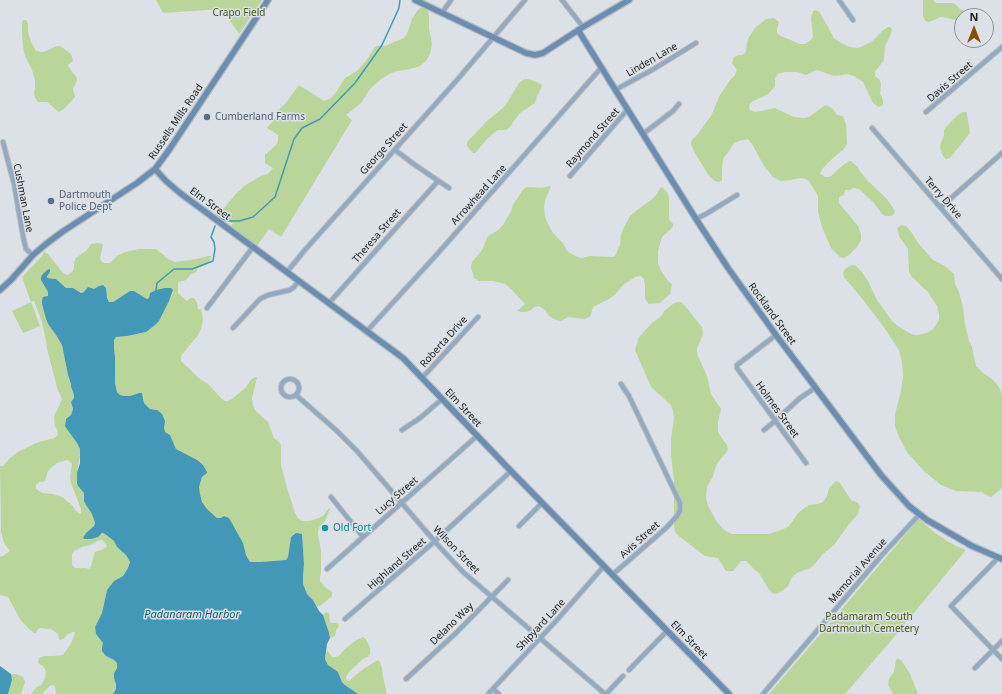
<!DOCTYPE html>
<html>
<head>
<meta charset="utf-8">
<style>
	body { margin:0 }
	#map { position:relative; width:1002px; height:694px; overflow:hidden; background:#dbe1e6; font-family:"Noto Sans",sans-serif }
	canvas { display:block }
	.north { position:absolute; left:954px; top:8px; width:40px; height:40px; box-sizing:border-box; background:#dbe1e6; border:1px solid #8d9296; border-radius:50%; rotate:0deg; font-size:11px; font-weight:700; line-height:16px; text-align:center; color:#191b1d }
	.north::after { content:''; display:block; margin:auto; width:14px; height:18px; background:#864f00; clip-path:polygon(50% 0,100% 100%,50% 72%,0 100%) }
</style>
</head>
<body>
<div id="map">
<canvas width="1002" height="694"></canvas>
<div class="north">N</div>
</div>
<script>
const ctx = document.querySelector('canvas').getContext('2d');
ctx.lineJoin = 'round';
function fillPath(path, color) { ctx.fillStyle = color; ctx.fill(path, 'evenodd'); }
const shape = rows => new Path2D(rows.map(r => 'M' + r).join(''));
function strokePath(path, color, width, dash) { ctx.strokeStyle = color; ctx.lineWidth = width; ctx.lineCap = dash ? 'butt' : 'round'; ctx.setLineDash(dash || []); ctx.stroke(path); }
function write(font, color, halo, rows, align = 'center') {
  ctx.font = font + ' "Noto Sans",sans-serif'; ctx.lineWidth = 3; ctx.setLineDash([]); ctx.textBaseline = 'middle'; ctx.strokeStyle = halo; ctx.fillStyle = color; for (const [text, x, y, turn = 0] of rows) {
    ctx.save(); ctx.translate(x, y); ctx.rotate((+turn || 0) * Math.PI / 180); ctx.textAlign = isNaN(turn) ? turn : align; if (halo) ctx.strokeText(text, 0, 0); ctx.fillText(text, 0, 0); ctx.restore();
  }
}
fillPath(shape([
	[156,0,262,0,239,34,222,9,163,13],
	[923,0,933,0,936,3,952,3,955,4,959,8,964,11,968,16,962,16,962,23,958,21,948,18,941,17,929,22,925,21,923,15],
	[425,7,428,10,429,18,429,28,432,44,430,54,426,61,420,66,406,70,398,71,391,73,381,79,370,89,361,103,346,115,352,120,281,237,269,229,257,246,231,226,233,223,218,220,215,215,216,212,225,207,235,195,244,186,261,176,268,174,273,168,268,165,265,163,265,155,277,144,278,141,278,135,267,128,276,117,278,112,281,107,285,104,299,85,324,101,331,98,337,91,345,78,357,71,365,62,375,47,377,46,385,46,404,38,407,34,412,19,417,11,420,8],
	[816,10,820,13,834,38,841,43,850,47,858,48,863,46,873,41,882,31,888,27,890,27,892,29,891,34,885,46,884,60,875,72,875,76,879,79,881,83,880,94,882,97,883,102,883,105,879,107,877,106,873,103,863,82,854,76,846,74,843,75,834,76,817,70,806,75,797,72,785,72,778,74,775,78,775,86,773,89,767,95,753,101,750,104,749,107,750,110,755,112,766,110,775,108,794,117,804,118,809,117,824,106,826,105,832,108,837,115,843,116,846,124,847,144,844,149,833,158,823,168,820,173,825,177,830,177,843,165,849,161,851,161,858,167,859,170,867,180,887,199,895,211,894,214,892,216,885,216,882,214,874,203,859,189,853,188,850,190,845,190,844,195,839,197,839,203,858,226,861,234,861,240,857,247,849,255,844,258,840,257,831,248,822,227,818,212,818,196,809,181,806,179,800,178,790,180,781,181,773,177,764,166,752,144,748,139,739,141,734,143,727,154,724,157,723,159,722,168,722,180,721,181,718,182,715,181,709,176,696,155,691,145,691,142,693,139,697,135,711,116,720,95,730,80,735,75,737,70,732,63,734,57,738,55,742,55,745,53,746,51,747,43,749,37,755,28,766,19,774,18,779,22,777,29,777,33,781,36,800,44,805,44,812,39,813,36,811,18,813,11],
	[23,20,26,20,28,24,28,32,31,42,36,51,41,52,44,52,57,46,60,46,66,50,71,54,73,61,68,65,68,66,77,78,77,80,73,89,75,97,64,109,59,112,47,102,38,102,35,98,34,93,35,87,35,80,32,70,25,56,23,47,22,33,22,23],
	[526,79,532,80,542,85,541,88,537,96,535,103,520,113,513,122,510,127,506,130,498,130,494,133,488,138,475,153,473,153,467,146,467,142,488,120,505,106,519,83,523,80],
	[963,112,966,112,967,114,970,133,950,158,946,159,943,156,940,148,941,142,944,136,944,130,946,127,958,115],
	[549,186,551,187,550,189,545,200,544,206,545,217,548,224,553,233,563,243,567,251,575,256,581,258,590,256,613,257,615,256,620,245,621,235,623,229,630,216,636,211,651,200,657,194,660,188,662,187,667,192,669,197,669,219,673,224,673,226,671,229,662,237,658,251,658,264,662,272,669,282,672,284,670,294,660,303,649,304,645,299,645,285,644,279,641,276,635,277,623,285,615,295,609,299,593,307,590,317,584,319,568,317,561,321,556,320,549,316,545,310,539,306,534,307,531,310,526,312,521,312,518,311,518,310,525,304,510,288,505,284,493,281,479,281,474,278,471,267,472,262,482,250,488,236,497,231,503,225,511,211,513,205,522,191,526,187,542,188],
	[902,225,906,226,912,233,918,243,933,260,945,266,954,274,955,284,959,292,963,307,965,324,969,341,972,347,976,366,983,373,992,379,997,384,1001,391,1002,395,1002,488,991,497,988,496,982,492,956,491,941,485,924,471,907,452,899,437,895,426,895,415,901,391,903,376,902,363,899,350,881,323,860,296,844,277,843,273,844,270,849,266,853,265,856,266,862,272,868,281,877,300,892,321,898,326,911,334,917,335,927,333,933,329,939,320,939,315,937,306,928,292,912,277,909,272,908,249,899,236,897,228],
	[97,243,103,244,100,258,101,261,104,263,110,263,117,256,125,252,139,249,156,249,164,255,166,258,175,262,196,259,208,256,211,256,210,260,206,265,198,268,196,272,191,274,186,280,178,282,178,293,187,301,190,298,193,298,195,299,197,303,198,309,200,310,201,308,203,320,201,329,198,335,181,356,181,361,201,380,208,384,221,398,225,401,228,401,232,399,246,387,251,380,255,377,257,377,252,398,253,406,256,411,268,422,274,438,278,441,281,445,281,465,287,488,295,513,298,518,302,521,310,521,321,517,324,515,329,508,330,509,325,521,320,526,318,531,318,535,321,551,321,573,320,577,320,581,325,587,332,592,332,596,321,605,317,607,313,600,307,594,303,584,303,576,304,564,302,535,291,537,288,557,286,560,260,562,250,562,246,555,244,550,221,518,217,518,207,509,202,502,200,494,199,487,202,477,207,473,192,458,186,455,176,449,169,434,165,432,157,410,150,409,144,403,143,395,139,393,130,396,124,396,120,395,117,392,115,383,115,357,114,348,114,340,116,337,127,336,146,332,159,321,173,292,156,290,150,293,149,298,147,299,134,291,130,291,113,302,109,302,107,298,106,288,99,286,94,289,81,293,73,288,66,288,58,281,53,278,47,278,47,276,41,280,48,292,48,296,42,300,42,304,46,319,48,324,56,335,62,345,68,375,71,384,71,387,74,395,74,398,71,402,73,409,71,415,66,419,65,421,69,432,77,443,80,449,80,455,78,466,78,486,84,493,84,501,86,505,92,514,95,523,94,526,84,535,105,534,114,541,117,547,126,555,130,562,128,568,123,576,114,581,107,590,102,613,95,627,96,634,103,642,103,643,102,647,106,656,114,660,117,663,117,668,114,673,116,689,113,694,56,694,55,687,53,685,50,686,42,694,31,694,37,687,41,685,45,678,46,671,43,666,38,663,39,658,44,656,53,656,63,655,70,645,75,634,75,632,72,632,68,634,63,639,61,640,59,639,58,634,51,629,40,628,38,629,36,633,34,633,28,628,20,619,8,597,0,595,0,557,3,556,10,551,4,543,1,532,0,466,3,466,10,458,18,452,36,443,54,438,58,435,57,429,55,427,54,417,62,399,57,388,55,379,47,349,46,340,41,319,34,301,31,302,40,326,23,333,12,311,31,302,22,277,42,256,44,252,48,254,63,273,68,275,73,271,74,268,74,263,76,258,87,250,91,244],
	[68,460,72,464,70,477,71,483,81,509,81,513,80,514,75,510,72,505,62,497,53,494,42,493,36,489,36,485,39,482,42,482,45,481,48,471,52,467,57,463,63,461],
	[102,540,106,544,107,547,101,550,95,552,91,566,89,569,85,568,75,568,73,566,72,564,72,554,74,551,82,547,90,545,98,541],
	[677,302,681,302,685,306,702,327,703,334,697,348,697,354,707,376,711,394,721,409,718,422,718,432,721,437,727,445,728,449,726,453,718,462,715,469,713,476,707,487,706,498,708,506,717,522,723,529,727,532,732,534,769,534,778,531,788,527,792,522,798,513,803,509,809,505,818,504,823,502,827,496,829,488,836,481,840,483,851,500,858,503,860,506,858,514,850,523,834,545,823,554,812,567,808,569,804,570,797,573,792,577,788,586,782,591,778,593,774,594,772,593,768,588,759,573,755,570,746,561,741,561,733,571,726,571,718,558,705,556,680,537,675,532,674,528,674,481,671,455,671,439,674,418,673,411,671,405,651,387,635,350,638,340,640,336,650,325,662,315,664,311,673,304],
	[919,519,935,533,954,545,966,550,889,643,845,694,769,694],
	[326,612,329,613,330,622,332,623,338,623,339,626,336,630,335,636,330,638,323,615],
	[363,637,366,639,370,648,370,654,368,657,364,658,349,672,346,677,346,680,349,681,363,669,378,660,380,662,382,668,383,677,387,694,358,694,345,685,342,682,340,676,334,669,328,665,325,659,327,650,332,657,335,657,339,656,345,649,355,641],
	[897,658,902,661,910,674,918,694,893,694,892,692,888,685,889,679,894,672,896,660],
	[11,674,16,674,23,677,25,682,21,694,8,694,12,680]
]), '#bad599');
fillPath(shape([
	[50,269,50,272,47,276,47,278,56,279,66,288,73,288,81,293,84,292,88,287,94,289,99,286,103,285,106,288,107,298,109,302,113,302,130,291,134,291,147,299,149,298,150,293,156,290,165,288,171,288,173,290,169,301,159,321,155,325,146,332,127,336,116,337,114,340,114,348,115,357,115,383,117,392,120,395,124,396,130,396,139,393,142,393,144,403,150,409,157,410,162,414,165,421,164,428,165,432,170,435,176,449,197,460,203,465,207,472,207,473,202,477,199,487,200,494,202,502,207,509,217,518,221,518,224,516,229,518,243,543,246,555,250,562,260,562,286,560,288,557,291,537,296,533,302,534,304,564,303,576,303,584,307,594,313,600,319,611,323,615,329,633,330,638,327,644,325,659,328,665,338,672,342,682,345,685,358,694,113,694,116,689,116,685,114,678,114,673,117,668,117,663,114,660,106,656,102,651,102,647,103,643,96,634,95,627,102,613,107,590,114,581,123,576,128,568,130,562,126,555,117,547,114,541,105,534,102,533,98,537,91,539,85,539,83,538,86,533,94,526,95,523,92,514,86,505,84,501,84,493,78,486,77,483,77,473,80,463,80,449,77,443,69,432,65,426,66,419,71,415,73,409,71,402,74,398,74,395,71,387,71,384,68,375,62,345,56,335,48,324,46,319,42,304,42,300,43,297,48,296,48,292,41,280,41,278,42,275,47,270],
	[0,666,11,674,12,680,8,694,0,694]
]), '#4298b6');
strokePath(shape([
	[222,219,230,221,239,221,253,217,275,197,294,139,302,128,320,119,355,83,382,45,399,8,400,0],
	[156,290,157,283,174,269,192,269,213,261,215,249,214,242,211,237,215,226]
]), '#4298b6', 1.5);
const street = shape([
	[562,0,583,27],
	[839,0,853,20],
	[442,13,446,7,451,0],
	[615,90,652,70,696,43],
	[926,112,1002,47],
	[872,128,1002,279],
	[643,134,673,111,679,104],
	[3,142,14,184,23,236,26,249,33,255],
	[395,150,415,165,449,188],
	[570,176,628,109],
	[941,207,1002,153],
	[696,219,706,214,737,195],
	[287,272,304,251,457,80,525,0],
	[329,303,438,181],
	[207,308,253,247],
	[233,328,260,299,268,295,290,290,294,287,299,281],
	[367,331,439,252,601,68],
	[776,335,737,365,737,368,806,463],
	[422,378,478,317],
	'281 388a9 9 0 1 1 18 0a9 9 0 1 1-18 0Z',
	[296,395,337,431,357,451,437,544,463,572,605,694],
	[402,430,420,418,442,399],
	[764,430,775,421,800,398,815,388],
	[331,497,363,537],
	[519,526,542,503],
	[999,557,951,606,1002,659],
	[327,569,477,436],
	[612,575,666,528,677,516,680,511,680,503,629,396,621,384],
	[345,619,435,541,511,471],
	[975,668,1002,641],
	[629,670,667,631],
	[406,679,457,632,508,580],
	[493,689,499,694],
	[488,694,556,621,604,566],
	[606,694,623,676],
	[763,694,881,556,919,515]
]);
const secondary = shape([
	[415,0,526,53,535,55,543,53,583,27,629,0],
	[578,30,696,219,728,268,776,335,881,475,909,506,927,520,972,546,1002,559],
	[155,169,166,181,180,193,403,358,510,470,729,694],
	[0,290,11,280,33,255,46,244,62,232,137,183,155,169,169,150,268,0]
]);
strokePath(street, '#b8bdc2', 6);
strokePath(secondary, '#b8bdc2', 8);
strokePath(street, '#93a9c0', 4);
strokePath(secondary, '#6c8daf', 5.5);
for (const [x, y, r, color] of [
	[207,117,4,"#5c6f8a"],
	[51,201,4,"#5c6f8a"],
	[325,528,4,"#0f9aa8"]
]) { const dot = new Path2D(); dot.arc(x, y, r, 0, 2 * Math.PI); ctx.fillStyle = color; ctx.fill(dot); strokePath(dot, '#dbe1e6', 1.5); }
write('10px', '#415a15', '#dbe1e6', [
	["Crapo Field",239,13],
	["Padamaram South",869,617],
	["Dartmouth Cemetery",869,629]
]);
write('10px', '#191b1d', '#dbe1e6', [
	["Linden Lane",652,60,-30],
	["Davis Street",950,82,-41],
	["Russells Mills Road",176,122,-56],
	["Raymond Street",593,138,-49],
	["George Street",384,149,-48],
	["Arrowhead Lane",479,195,-48],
	["Cushman Lane",23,198,79],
	["Terry Drive",943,198,49],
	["Elm Street",210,204,36],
	["Theresa Street",377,236,-49],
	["Rockland Street",772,314,54],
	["Roberta Drive",444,342,-48],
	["Elm Street",463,408,47],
	["Holmes Street",777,410,54],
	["Lucy Street",397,496,-41],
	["Avis Street",640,540,-42],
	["Wilson Street",456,550,46],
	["Highland Street",397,564,-41],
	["Memorial Avenue",858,571,-49],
	["Delano Way",452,624,-44],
	["Shipyard Lane",541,625,-47],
	["Elm Street",689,640,46]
]);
write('10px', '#4e5e75', '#dbe1e6', [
	["Cumberland Farms",215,117],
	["Dartmouth",59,195],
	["Police Dept",59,207]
], 'left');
write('10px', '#0d838f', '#dbe1e6', [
	["Old Fort",333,528]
], 'left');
write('italic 11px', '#11586d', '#dbe1e6', [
	["Padanaram Harbor",192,615]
]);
</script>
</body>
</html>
